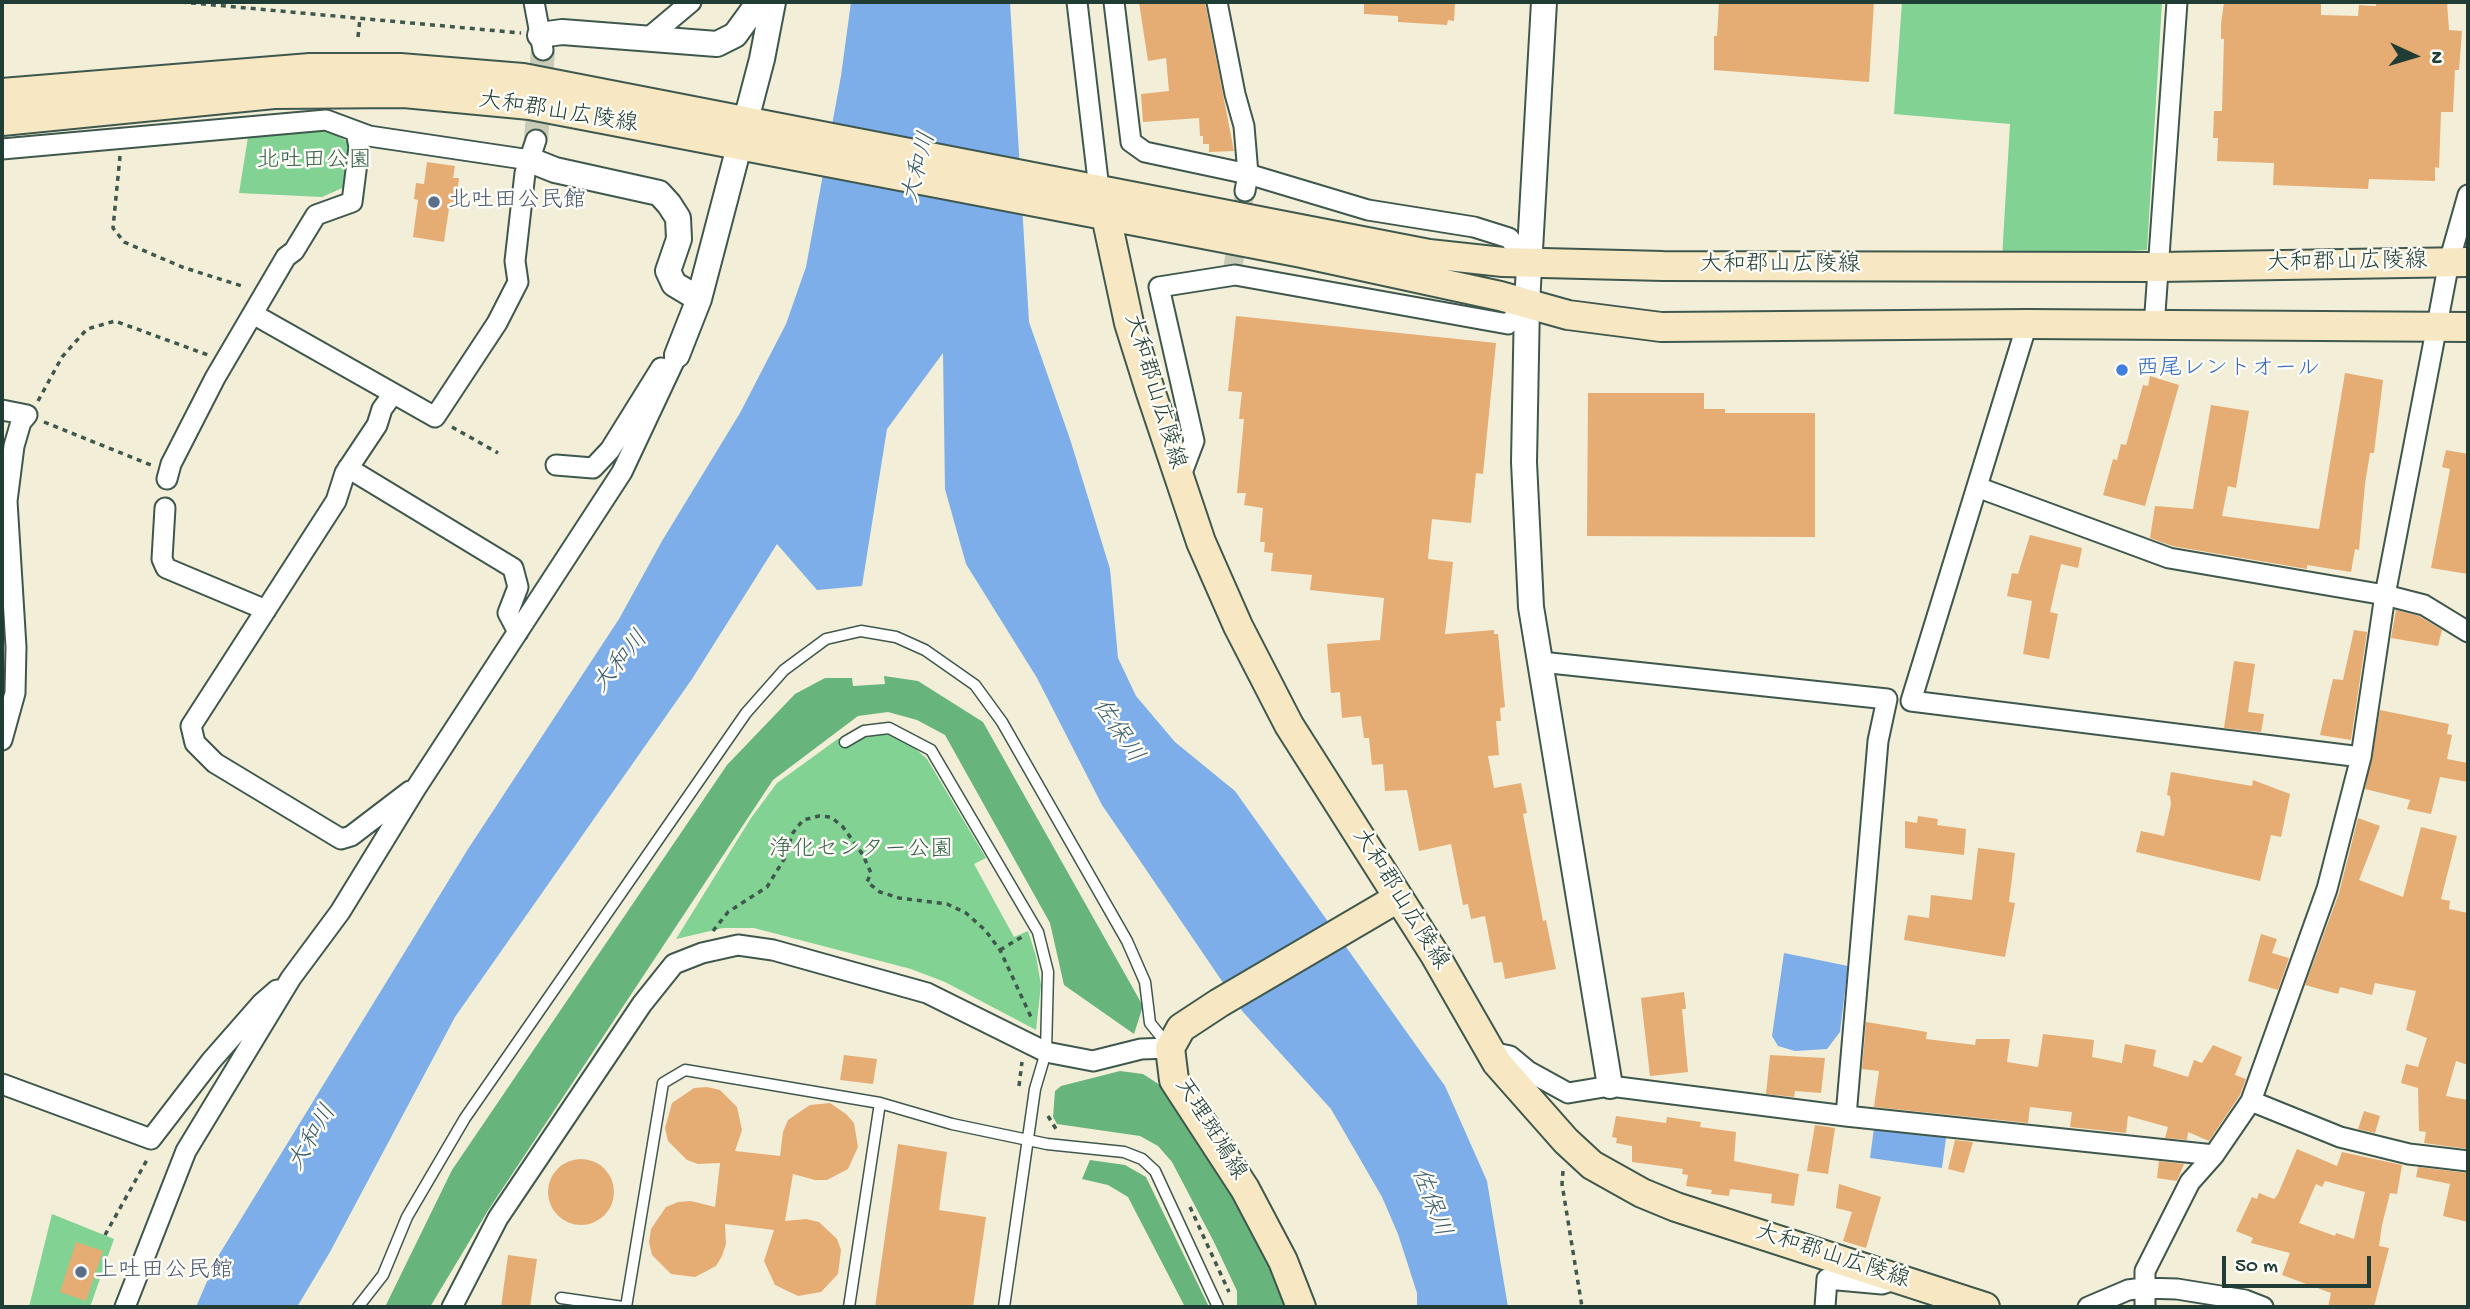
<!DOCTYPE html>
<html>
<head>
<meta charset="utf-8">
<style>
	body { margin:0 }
	#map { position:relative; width:2470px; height:1309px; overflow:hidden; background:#f2eed8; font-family:"Gochi Hand",sans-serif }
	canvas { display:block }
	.frame { position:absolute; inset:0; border:4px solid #1f3d34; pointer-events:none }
	.north { position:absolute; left:2379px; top:21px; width:70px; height:70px; -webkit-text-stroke:5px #fdfcf7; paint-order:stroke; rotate:94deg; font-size:19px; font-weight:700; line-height:28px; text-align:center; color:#1f3d34 }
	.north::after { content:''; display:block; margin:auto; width:24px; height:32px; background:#1f3d34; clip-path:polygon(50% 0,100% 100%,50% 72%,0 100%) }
	.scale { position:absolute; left:2222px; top:1256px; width:149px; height:32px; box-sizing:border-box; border:4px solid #1f3d34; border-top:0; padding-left:9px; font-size:21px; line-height:24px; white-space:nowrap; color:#1f3d34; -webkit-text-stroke:5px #fdfcf7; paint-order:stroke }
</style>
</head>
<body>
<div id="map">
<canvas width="2470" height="1309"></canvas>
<div class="frame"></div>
<div class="north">N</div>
<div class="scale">50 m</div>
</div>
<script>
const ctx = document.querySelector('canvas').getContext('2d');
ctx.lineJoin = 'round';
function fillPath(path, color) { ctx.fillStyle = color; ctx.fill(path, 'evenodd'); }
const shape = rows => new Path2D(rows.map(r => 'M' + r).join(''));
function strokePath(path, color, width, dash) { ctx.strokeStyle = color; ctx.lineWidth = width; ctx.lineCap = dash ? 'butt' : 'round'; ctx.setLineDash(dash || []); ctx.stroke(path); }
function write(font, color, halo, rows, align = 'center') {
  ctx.font = font + ' "Gochi Hand","Klee One",sans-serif'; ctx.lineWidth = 5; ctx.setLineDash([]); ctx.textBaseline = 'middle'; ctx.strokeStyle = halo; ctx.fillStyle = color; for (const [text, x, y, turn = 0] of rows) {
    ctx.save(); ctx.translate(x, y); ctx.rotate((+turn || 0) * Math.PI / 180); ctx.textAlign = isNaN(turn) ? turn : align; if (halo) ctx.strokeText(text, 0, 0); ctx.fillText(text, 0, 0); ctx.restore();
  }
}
fillPath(shape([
	[1902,2,2162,2,2147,250,2002,258,2010,124,1894,114],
	[321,126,353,145,347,186,322,197,239,193,249,131],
	[867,735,892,735,908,742,927,759,986,858,974,864,1014,937,1028,931,1036,956,1041,985,1036,1030,945,982,911,969,754,928,723,928,676,939,751,818,777,783,839,738,847,748],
	[52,1214,114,1239,90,1307,29,1307]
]), '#81d293');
fillPath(shape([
	[884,676,918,681,983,722,1143,1006,1134,1034,1064,985,1050,923,945,735,917,720,888,712,858,716,773,780,487,1212,430,1307,385,1307,452,1170,727,765,795,694,825,678,852,678,853,686,885,684],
	[1120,1071,1143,1074,1163,1087,1243,1207,1289,1307,1237,1307,1237,1291,1214,1242,1172,1162,1158,1146,1140,1136,1057,1124,1053,1117,1055,1091,1061,1086],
	[1090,1160,1125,1165,1146,1177,1209,1307,1185,1307,1128,1197,1108,1185,1082,1179]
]), '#68b47d');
fillPath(shape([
	[851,2,1010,2,1029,322,1070,439,1110,569,1118,658,1136,696,1175,742,1235,791,1445,1086,1487,1181,1508,1307,1417,1307,1417,1293,1398,1234,1382,1197,1331,1109,1243,1012,1102,805,1037,678,966,564,945,489,943,353,887,429,862,586,817,590,777,544,692,679,455,1017,330,1252,297,1307,196,1307,217,1258,468,849,619,619,662,541,740,413,786,324,806,267,841,76],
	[1784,953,1848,966,1840,1032,1827,1049,1795,1051,1778,1046,1772,1036],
	[1874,1128,1946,1138,1942,1168,1870,1158]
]), '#7daee9');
fillPath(shape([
	[1139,2,1205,2,1234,151,1209,152,1209,144,1203,144,1203,136,1200,136,1199,118,1143,122,1141,94,1169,91,1166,58,1148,61],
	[1364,2,1455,2,1454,21,1448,20,1447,25,1398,22,1398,16,1364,14],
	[1719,2,1874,2,1869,82,1714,70,1714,36,1717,36],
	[2224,2,2321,2,2321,15,2358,16,2359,5,2376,6,2376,2,2447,2,2449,30,2462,31,2459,70,2455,70,2453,112,2441,112,2439,168,2435,167,2435,181,2369,179,2368,189,2273,185,2274,163,2217,161,2218,138,2213,138,2214,111,2222,111,2224,39,2221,39,2221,24],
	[427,162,455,166,453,178,459,178,456,203,450,202,444,242,413,237,418,200,414,199,416,183,424,184],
	[1236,316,1496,343,1483,474,1476,473,1471,523,1432,519,1428,559,1453,562,1445,634,1494,630,1494,634,1498,634,1505,707,1500,708,1501,721,1496,721,1499,755,1488,756,1494,788,1521,783,1527,813,1523,814,1543,921,1546,920,1556,969,1505,979,1502,962,1494,963,1485,916,1471,919,1468,904,1463,905,1451,844,1419,851,1407,790,1385,791,1383,764,1372,765,1369,738,1364,738,1361,716,1342,718,1340,692,1331,693,1327,644,1380,640,1384,598,1310,590,1312,575,1271,571,1273,553,1264,552,1265,542,1260,542,1263,508,1244,505,1246,493,1237,493,1244,419,1239,419,1242,392,1228,391],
	[2345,373,2383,380,2374,453,2370,453,2365,484,2359,550,2355,549,2351,572,2307,565,2307,569,2172,546,2150,538,2155,506,2193,509,2211,405,2249,411,2236,488,2228,486,2222,516,2319,529],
	[2150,376,2179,385,2145,506,2103,495,2113,459,2117,460,2121,444,2126,445,2143,385,2148,386],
	[1588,393,1704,393,1704,409,1725,409,1725,413,1815,413,1815,537,1587,536],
	[2446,450,2468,454,2468,574,2431,568,2450,469,2442,467],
	[2030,535,2082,548,2078,568,2061,564,2050,612,2058,614,2049,659,2023,654,2032,601,2007,596,2012,573,2018,574],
	[2396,610,2419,616,2442,630,2438,646,2391,638],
	[2354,630,2367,632,2351,740,2320,735,2333,679,2343,680],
	[2234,661,2255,664,2248,712,2264,714,2261,732,2224,728],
	[2380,710,2449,724,2447,734,2452,735,2447,759,2468,763,2468,782,2440,777,2431,814,2407,809,2410,800,2365,789],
	[2171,772,2252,786,2253,780,2290,794,2281,837,2271,835,2260,881,2136,852,2141,831,2164,836,2171,804,2170,796,2167,795],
	[1918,816,1938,819,1937,825,1966,829,1964,855,1905,848,1905,821,1917,823],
	[2358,818,2380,826,2359,880,2403,897,2421,827,2457,836,2441,899,2450,901,2449,909,2468,913,2468,1065,2456,1061,2446,1096,2468,1100,2468,1149,2424,1143,2426,1132,2419,1131,2418,1088,2401,1083,2406,1064,2418,1067,2427,1038,2406,1030,2416,991,2375,983,2372,995,2340,987,2338,994,2305,985,2339,893],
	[1978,848,2015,853,2009,902,2015,903,2005,957,1904,940,1908,915,1929,918,1931,895,1972,900],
	[2261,934,2277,939,2272,953,2289,958,2278,990,2248,981],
	[1684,992,1686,1009,1682,1009,1688,1072,1650,1076,1641,998],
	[1866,1022,1927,1032,1926,1039,1975,1045,1976,1039,2010,1039,2007,1062,2038,1067,2043,1034,2094,1040,2092,1057,2122,1063,2125,1044,2156,1050,2153,1066,2188,1077,2194,1060,2202,1063,2213,1045,2242,1057,2235,1075,2246,1079,2240,1095,2209,1141,2188,1132,2187,1140,2165,1138,2168,1127,2128,1116,2126,1133,2070,1127,2072,1112,2030,1107,2028,1123,1874,1107,1879,1071,1862,1069],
	[844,1055,877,1059,873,1084,840,1080],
	[1770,1055,1825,1058,1821,1093,1795,1091,1794,1097,1766,1094],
	[707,1087,720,1090,737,1107,742,1130,735,1151,780,1156,783,1132,788,1120,810,1105,830,1103,846,1114,854,1123,858,1147,848,1169,827,1180,815,1180,793,1174,785,1221,806,1219,819,1222,837,1239,841,1250,838,1274,821,1292,798,1296,775,1285,764,1261,774,1230,725,1224,726,1244,722,1256,716,1266,695,1277,671,1274,652,1255,649,1242,651,1229,666,1207,678,1202,691,1201,715,1207,720,1163,698,1164,687,1160,668,1141,665,1128,672,1103,694,1088],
	[2364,1111,2380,1116,2375,1133,2358,1129],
	[1616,1116,1666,1123,1667,1117,1701,1122,1700,1127,1736,1132,1734,1161,1799,1174,1794,1206,1771,1203,1772,1194,1730,1189,1729,1196,1711,1194,1712,1190,1686,1186,1688,1175,1682,1174,1683,1169,1632,1162,1632,1146,1616,1143,1617,1138,1612,1137],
	[1815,1125,1835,1128,1828,1174,1807,1171],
	[1955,1140,1973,1142,1964,1173,1948,1169],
	[898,1144,947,1152,939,1210,986,1217,973,1307,875,1307],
	[2297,1149,2337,1166,2342,1152,2402,1165,2397,1194,2390,1193,2382,1225,2379,1246,2389,1248,2374,1307,2328,1307,2331,1293,2282,1275,2290,1253,2251,1243,2253,1238,2236,1231,2252,1197,2257,1199,2259,1193,2274,1199,2278,1194],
	[2325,1181,2365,1192,2354,1239,2336,1233,2335,1236,2299,1223,2316,1184,2322,1187],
	'548 1192a33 33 0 1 1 66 0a33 33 0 1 1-66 0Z',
	[2159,1161,2184,1164,2177,1181,2157,1178],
	[2418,1167,2468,1173,2468,1222,2443,1216,2450,1184,2416,1177],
	[1839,1184,1881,1197,1866,1248,1843,1241,1852,1212,1836,1208],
	[76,1242,103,1251,86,1301,60,1292],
	[508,1255,537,1259,530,1307,501,1307]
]), '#e5ad74');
strokePath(shape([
	[1233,267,1245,191]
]), '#c8cbb7', 19, [19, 10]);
strokePath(shape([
	[536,140,543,50]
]), '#c8cbb7', 24, [24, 12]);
const service = shape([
	[845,742,864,731,889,728,931,750,1038,932,1048,972,1046,1052,1035,1089,1004,1307],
	[561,1298,623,1307],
	[358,1307,383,1275,407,1217,465,1118,746,713,784,670,826,639,861,631,896,637,925,650,975,685,1002,722,1127,941,1145,982,1150,1023,1167,1044],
	[626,1307,663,1083,685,1070,880,1103,952,1124,1047,1144,1124,1152,1142,1159,1155,1171,1218,1307],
	[849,1307,880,1103]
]);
const minor = shape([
	[534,2,543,50],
	[1077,2,1099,189],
	[1114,2,1131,142,1145,152,1248,174,1368,210,1474,227,1509,238,1529,263],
	[1217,2,1235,94,1244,126,1248,174,1245,191],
	[647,39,691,2],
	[2,149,326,120,369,136,530,160],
	[253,314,435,417,497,323,518,282,515,261,525,173,536,140],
	[2027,324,1911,701,2361,757],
	[2154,327,2177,2],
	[393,394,382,409,377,425,345,473,336,501,191,726,195,743,215,763,341,839,351,836,410,791],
	[2,410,27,415,21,422,14,446,7,501,16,647,15,693,2,740],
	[556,465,593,468,610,450,661,368],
	[348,468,513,568,518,587,508,613,518,632],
	[1180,478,1194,441,1159,287,1235,275,1508,324,1527,303],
	[167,479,171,464,215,378,286,257,294,251,316,215,352,202,359,147,356,132],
	[1977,487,2169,558,2385,595,2424,605,2468,632],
	[165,508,162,559,166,568,266,610],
	[1541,662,1887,699,1878,741,1846,1116],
	[1491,1052,1510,1056,1528,1071,1568,1093,1610,1086,1846,1116,2214,1155],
	[2,1084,151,1139,211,1061,261,1004,277,990],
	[2251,1101,2340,1137,2409,1154,2468,1161],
	[125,1307,186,1151,291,978,340,912,416,788,622,472,677,355],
	[452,1307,498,1218,642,1004,674,964,702,953,738,945,773,950,927,993,1046,1052,1093,1061,1141,1049,1170,1048],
	[1825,1307,1827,1279,1882,1284,1888,1282],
	[2088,1307,2128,1290,2143,1288,2177,1289,2245,1300,2263,1307],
	[2145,1307,2145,1271,2190,1182,2214,1155,2251,1101,2327,889,2361,757,2385,595,2433,346,2449,262,2468,195]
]);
const tertiary = shape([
	[1544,2,1527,303,1524,462,1531,607,1610,1086],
	[540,35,562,32,717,44,735,35,759,2],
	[530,160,555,170,659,193,669,204,678,218,679,239,668,271,674,284,699,299],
	[677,355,699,299,762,59,773,2]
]);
const secondary = shape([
	[2,93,310,68,400,68,523,78,1429,254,1503,262,1663,266,2159,267,2468,262],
	[2,121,274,94,404,93,530,105,1302,253,1500,296,1568,315,1661,327,2027,324,2468,327],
	[1103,202,1129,323,1150,390,1201,542,1238,626,1289,725,1435,955,1497,1063,1566,1141,1592,1165,1642,1193,1676,1207,1985,1307],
	[1301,1307,1283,1261,1245,1189,1174,1080,1170,1048,1181,1028,1219,1003,1398,898]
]);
strokePath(service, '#3f584d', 13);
strokePath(minor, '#3f584d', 23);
strokePath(tertiary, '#3f584d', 28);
strokePath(secondary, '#3f584d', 32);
strokePath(shape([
	[181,2,521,33],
	[358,37,360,18],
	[120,156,113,228,124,242,182,267,245,287],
	[38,401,62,357,87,329,115,321,208,355],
	[44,422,151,465],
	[452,427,498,453],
	[713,931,728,912,767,887,786,856,792,834,803,820,819,816,831,817,843,827,863,855,871,873,867,882,880,892,899,898,947,904,966,913,985,930,1000,950,1031,1017],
	[1000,950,1025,935],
	[1019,1086,1022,1062],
	[1048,1116,1056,1129],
	[1563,1171,1562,1184,1582,1307],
	[1190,1207,1229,1292],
	[105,1235,148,1158]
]), '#3f584d', 3.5, [5, 5]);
strokePath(service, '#fff', 10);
strokePath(minor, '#fff', 19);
strokePath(tertiary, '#fff', 24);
strokePath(secondary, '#f7e8c3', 28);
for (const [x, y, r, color] of [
	[434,202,7,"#5c6f8a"],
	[2122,370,7,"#3f7fe0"],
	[81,1272,7,"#5c6f8a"]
]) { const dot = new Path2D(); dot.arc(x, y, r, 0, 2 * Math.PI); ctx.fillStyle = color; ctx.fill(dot); strokePath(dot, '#fdfcf7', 2.5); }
write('23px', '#1f3d34', '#fdfcf7', [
	["大和郡山広陵線",558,114,9],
	["大和郡山広陵線",2347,264,-1],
	["大和郡山広陵線",1780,266],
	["大和郡山広陵線",1153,392,73],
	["大和郡山広陵線",1399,900,58],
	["天理斑鳩線",1209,1130,58],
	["大和郡山広陵線",1832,1258,18]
]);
write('23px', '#38624c', '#fdfcf7', [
	["北吐田公園",314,162],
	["浄化センター公園",861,851]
]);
write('23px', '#4e5e75', '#fdfcf7', [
	["北吐田公民館",448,202],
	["上吐田公民館",95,1272]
], 'left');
write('23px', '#366cbe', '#fdfcf7', [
	["西尾レントオール",2136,370]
], 'left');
write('italic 24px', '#3b5f6a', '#fdfcf7', [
	["大和川",921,168,-75],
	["大和川",622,663,-50],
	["佐保川",1116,732,56],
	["大和川",314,1139,-59],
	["佐保川",1429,1203,69]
]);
</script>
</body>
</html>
